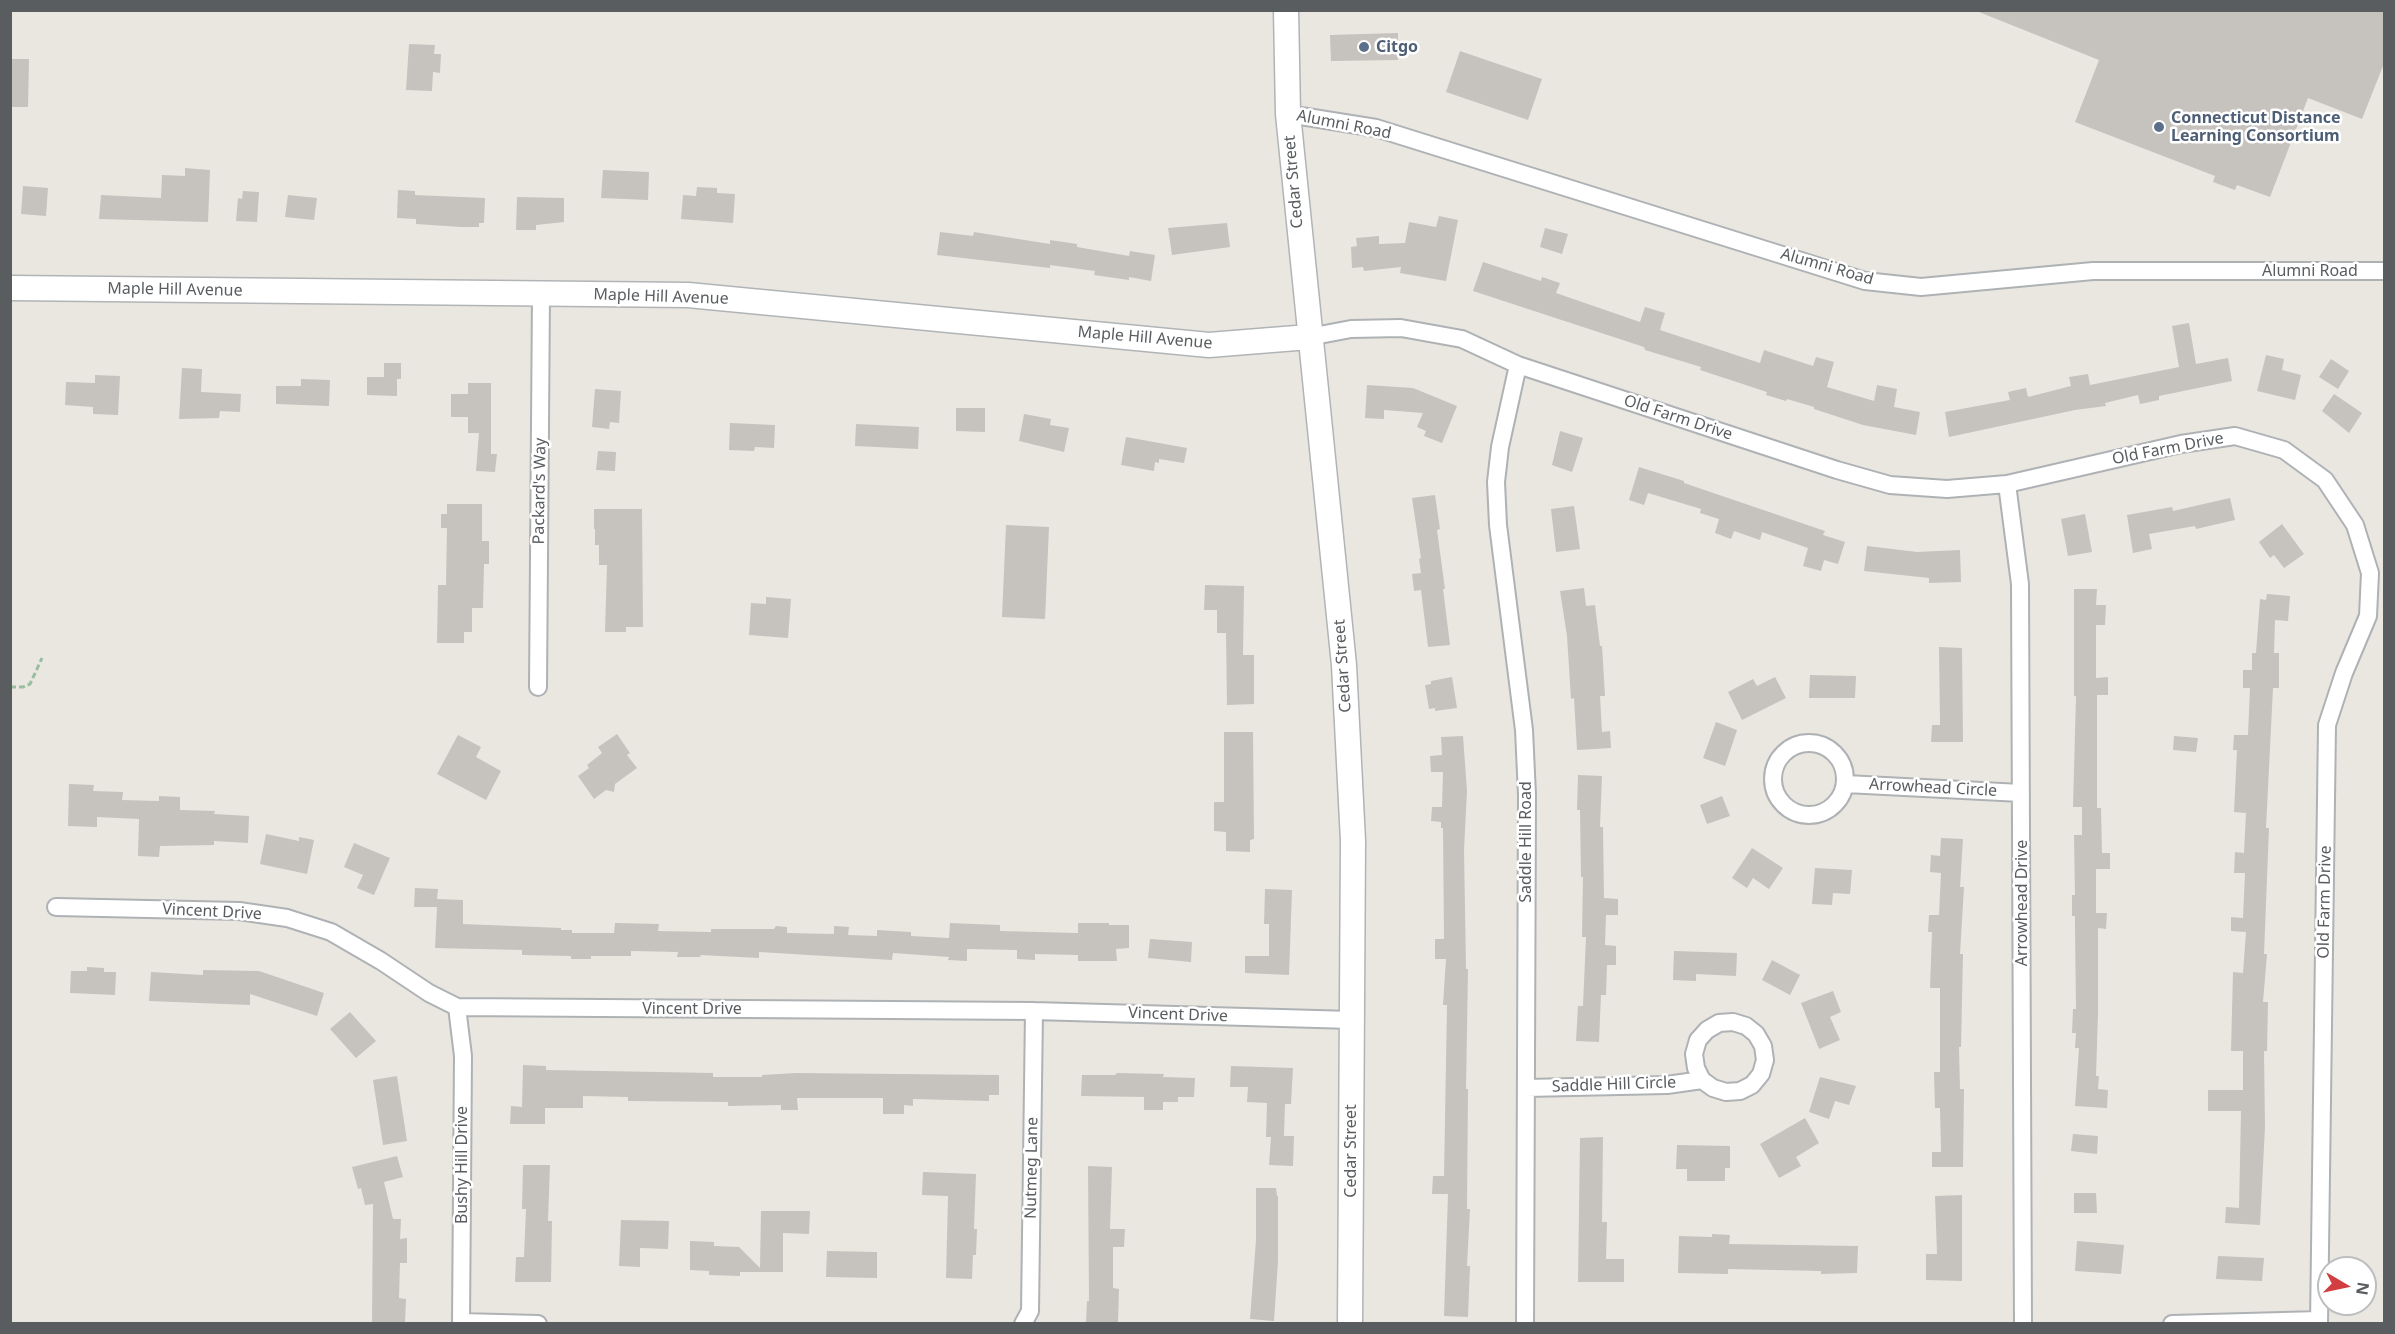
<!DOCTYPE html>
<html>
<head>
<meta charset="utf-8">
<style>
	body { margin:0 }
	#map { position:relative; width:2395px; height:1334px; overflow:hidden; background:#eae7e1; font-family:"Noto Sans",sans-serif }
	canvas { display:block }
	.frame { position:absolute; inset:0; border:12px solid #595d60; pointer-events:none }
	.north { position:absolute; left:2317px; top:1256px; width:60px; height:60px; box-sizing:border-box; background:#fff; border:2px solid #bdbebf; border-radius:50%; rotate:99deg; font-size:16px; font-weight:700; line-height:24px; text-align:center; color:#595d60 }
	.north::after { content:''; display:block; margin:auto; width:21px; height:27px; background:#d23f42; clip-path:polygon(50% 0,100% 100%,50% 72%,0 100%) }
</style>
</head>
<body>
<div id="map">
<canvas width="2395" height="1334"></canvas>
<div class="frame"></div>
<div class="north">N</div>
</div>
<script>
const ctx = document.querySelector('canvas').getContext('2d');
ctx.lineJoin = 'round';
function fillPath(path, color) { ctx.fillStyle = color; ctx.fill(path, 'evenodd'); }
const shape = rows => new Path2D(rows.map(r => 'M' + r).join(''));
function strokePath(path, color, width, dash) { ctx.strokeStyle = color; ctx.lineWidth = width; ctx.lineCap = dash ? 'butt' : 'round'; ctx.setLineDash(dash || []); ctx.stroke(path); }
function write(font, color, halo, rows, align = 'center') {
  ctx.font = font + ' "Noto Sans",sans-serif'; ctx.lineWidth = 5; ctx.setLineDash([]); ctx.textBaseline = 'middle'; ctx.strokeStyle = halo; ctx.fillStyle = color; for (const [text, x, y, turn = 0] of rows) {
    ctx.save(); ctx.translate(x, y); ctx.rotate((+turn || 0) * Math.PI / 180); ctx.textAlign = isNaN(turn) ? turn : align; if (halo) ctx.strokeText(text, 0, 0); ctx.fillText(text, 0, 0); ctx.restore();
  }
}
fillPath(shape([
	[1974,10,2385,10,2385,61,2362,119,2308,98,2270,197,2237,185,2235,190,2213,182,2215,176,2075,122,2099,60],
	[1398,33,1398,60,1331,61,1330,35],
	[409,44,435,45,434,54,441,54,440,73,433,72,432,91,406,90],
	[1460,51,1542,79,1528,120,1446,92],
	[10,59,29,59,28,107,10,107],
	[185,168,210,170,208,222,99,219,101,195,161,198,162,175,185,176],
	[603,170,649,172,648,200,601,198],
	[23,186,48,188,46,216,21,214],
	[697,187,717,188,717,193,735,194,733,223,681,219,683,195,696,196],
	[398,190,415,191,415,195,485,198,484,223,479,223,479,227,461,227,416,224,416,219,397,218],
	[243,191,259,192,257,222,236,221,238,198,242,199],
	[288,195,317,198,314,220,285,217],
	[517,197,564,198,564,222,536,225,536,230,516,230],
	[1439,216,1458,220,1446,281,1400,273,1401,267,1364,271,1363,267,1352,268,1351,247,1357,246,1356,238,1379,236,1379,244,1405,243,1409,222,1436,227],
	[1227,223,1230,247,1172,255,1168,228],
	[1545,228,1568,234,1562,254,1540,247],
	[940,232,973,236,974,232,1050,244,1050,240,1077,244,1077,247,1129,256,1130,251,1155,255,1151,281,1129,277,1129,280,1094,275,1095,271,1050,265,1050,268,937,255],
	[1483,262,1541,281,1542,277,1560,283,1556,293,1640,322,1645,307,1665,313,1660,330,1760,363,1764,350,1813,366,1816,357,1834,362,1827,387,1874,401,1877,385,1897,389,1894,407,1920,412,1916,435,1863,425,1814,409,1814,407,1787,399,1786,401,1766,395,1767,392,1700,370,1701,367,1645,350,1644,347,1473,291],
	[2189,323,2196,364,2228,358,2232,381,2159,396,2159,400,2140,404,2138,395,2105,403,2106,406,2075,410,1949,437,1945,412,2010,400,2008,392,2026,388,2028,397,2071,386,2069,377,2088,374,2090,385,2179,367,2172,326],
	[2266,355,2284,359,2282,370,2301,375,2295,400,2257,391],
	[2331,359,2349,371,2338,389,2319,377],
	[384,363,401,363,401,379,397,379,397,396,367,395,367,377,384,377],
	[182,368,202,369,201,392,241,394,240,412,220,411,219,418,179,419],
	[95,375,120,376,118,415,93,414,93,407,65,405,66,382,95,383],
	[301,379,330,380,329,406,276,404,276,386,301,386],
	[468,383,491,383,491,454,497,454,495,472,476,471,479,433,468,433,468,417,451,417,451,394,468,394],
	[1367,385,1413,388,1457,406,1442,443,1424,436,1426,431,1417,427,1423,413,1384,410,1384,419,1365,418],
	[595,389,621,391,619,423,610,422,609,429,592,427],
	[2334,394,2362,413,2349,433,2322,411],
	[956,408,985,408,985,432,956,431],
	[1024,414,1051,419,1050,425,1069,428,1064,452,1019,441],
	[730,423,775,425,774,448,755,447,754,451,729,450],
	[856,424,919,427,918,449,855,446],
	[1560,431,1583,438,1572,472,1552,465],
	[1126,437,1187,448,1184,463,1159,459,1159,463,1155,462,1154,471,1121,465],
	[598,451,616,452,615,471,596,470],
	[1639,467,1684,481,1684,483,1825,531,1823,535,1845,542,1838,564,1824,560,1821,571,1803,566,1808,548,1762,532,1760,540,1734,531,1731,539,1715,533,1719,519,1700,513,1701,509,1648,493,1644,505,1629,500],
	[1435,495,1440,529,1437,530,1445,589,1443,589,1450,645,1428,647,1421,590,1414,591,1412,574,1421,573,1419,559,1421,558,1412,498],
	[2230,498,2235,520,2196,529,2195,526,2149,534,2152,549,2133,553,2127,515,2172,507,2173,511],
	[447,504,482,504,482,541,489,541,489,564,484,564,483,608,472,608,472,632,464,632,464,643,437,643,438,585,446,585,447,528,441,528,441,514,447,514],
	[1574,506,1580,549,1556,552,1551,509],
	[594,509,642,509,643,627,626,627,626,632,605,632,607,565,599,565,599,545,595,545,595,529,594,529],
	[2085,514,2092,552,2068,556,2061,519],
	[2282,524,2304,554,2284,568,2274,555,2270,558,2259,542],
	[1006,525,1049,527,1045,619,1002,617],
	[1867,546,1917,552,1960,550,1961,582,1929,583,1929,578,1864,571],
	[1205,585,1244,586,1243,655,1254,655,1254,704,1227,705,1226,633,1217,633,1217,610,1204,610],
	[1584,588,1586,606,1595,605,1600,646,1602,646,1605,696,1600,696,1602,732,1610,731,1611,748,1577,750,1574,698,1571,699,1567,636,1560,591],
	[2074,589,2097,589,2096,605,2106,605,2105,625,2096,625,2096,678,2108,677,2108,695,2097,695,2097,808,2101,808,2102,853,2110,853,2110,869,2096,869,2096,913,2107,913,2106,929,2098,928,2098,1013,2096,1076,2099,1076,2098,1089,2108,1090,2107,1108,2075,1106,2079,1048,2075,1048,2076,1033,2072,1033,2073,1009,2076,1009,2075,928,2075,916,2072,916,2072,895,2075,895,2074,835,2082,835,2082,807,2073,807,2076,696,2074,696],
	[2267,594,2290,596,2288,621,2275,620,2274,653,2279,653,2279,688,2273,688,2266,828,2269,828,2264,954,2267,954,2263,1002,2268,1002,2267,1051,2264,1051,2265,1127,2260,1225,2225,1223,2226,1207,2239,1208,2241,1111,2208,1111,2208,1090,2243,1090,2243,1051,2231,1051,2233,972,2243,973,2246,932,2231,931,2231,917,2243,918,2245,873,2234,873,2235,852,2244,853,2246,813,2234,812,2237,750,2233,750,2234,735,2248,735,2250,688,2243,688,2243,670,2252,670,2252,653,2256,653,2260,599,2266,600],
	[766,597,791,599,788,638,749,635,751,603,766,604],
	[1939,647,1962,648,1963,742,1931,742,1932,725,1940,725],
	[1810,675,1856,676,1855,698,1809,698],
	[1452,677,1457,708,1435,711,1435,708,1429,709,1425,685,1431,684,1431,681],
	[1775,677,1786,698,1742,720,1728,692,1753,679,1757,686],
	[1716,722,1737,730,1725,766,1703,758],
	[1224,732,1253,732,1254,839,1250,840,1250,852,1226,851,1226,832,1214,831,1214,802,1224,802],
	[617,734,630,753,627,755,637,768,615,784,614,792,606,790,594,799,578,776,589,768,587,765,602,753,598,747],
	[458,735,481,747,476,757,501,771,486,800,437,774],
	[1463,736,1467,791,1464,850,1466,969,1468,969,1466,1089,1468,1089,1467,1209,1470,1209,1467,1266,1470,1266,1468,1317,1444,1316,1448,1194,1432,1194,1433,1176,1444,1176,1447,1005,1443,1005,1446,959,1435,959,1435,939,1444,939,1443,828,1441,828,1441,822,1431,821,1432,807,1442,807,1443,772,1431,772,1430,756,1442,755,1441,737],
	[2174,736,2198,738,2196,752,2173,750],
	[1578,775,1602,776,1600,827,1603,827,1604,898,1618,899,1618,915,1606,915,1605,945,1616,946,1616,965,1607,965,1606,995,1601,995,1599,1042,1576,1041,1578,1006,1583,1006,1586,937,1582,937,1583,877,1581,877,1580,810,1577,810],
	[69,784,94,785,93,791,123,792,122,800,159,801,159,796,180,797,180,810,215,811,214,814,249,816,248,843,214,841,214,845,160,846,159,857,138,856,139,819,97,817,97,827,68,826],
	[1722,796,1730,816,1707,824,1700,805],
	[266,834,299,841,299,837,314,840,307,874,260,864],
	[1941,838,1963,839,1960,887,1964,887,1960,954,1963,954,1961,1047,1959,1047,1960,1089,1964,1089,1963,1167,1932,1167,1932,1152,1941,1152,1940,1108,1935,1108,1934,1072,1940,1072,1940,988,1930,988,1932,932,1928,932,1929,915,1939,915,1941,873,1930,872,1931,855,1940,856],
	[354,843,390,858,374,895,357,888,363,875,344,867],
	[1752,848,1783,868,1769,889,1753,878,1747,888,1732,878],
	[1815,868,1852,870,1850,894,1833,893,1832,905,1812,904],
	[415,888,438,889,437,899,463,900,463,924,561,928,561,930,572,930,572,933,614,933,615,923,659,924,658,931,711,932,711,929,774,929,776,926,787,927,787,933,834,934,834,926,849,927,848,935,877,936,877,930,911,932,911,936,949,938,950,923,1000,925,1000,931,1078,933,1078,923,1109,923,1109,925,1129,925,1129,948,1116,949,1117,961,1078,961,1078,955,1035,954,1035,960,1017,959,1017,950,967,949,967,961,948,960,949,957,893,953,892,960,759,952,759,958,700,955,701,957,677,957,678,952,631,951,631,956,591,956,591,959,571,959,571,956,522,955,522,950,435,948,437,907,414,907],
	[1265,889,1292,890,1289,975,1245,973,1245,956,1269,956,1269,924,1264,924],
	[1150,939,1192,942,1191,962,1148,958],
	[1674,951,1737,953,1736,976,1696,974,1696,981,1673,980],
	[1772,960,1800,975,1790,995,1762,980],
	[87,967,104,968,104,972,116,972,115,995,70,993,71,971,87,971],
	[203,970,259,971,324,993,317,1016,250,994,250,1005,149,1001,151,972,203,975],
	[1833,991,1841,1012,1830,1017,1840,1040,1819,1049,1801,1003],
	[350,1012,376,1041,356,1058,330,1029],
	[523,1065,546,1066,546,1070,713,1073,713,1077,762,1077,762,1075,796,1073,999,1075,999,1095,989,1095,989,1101,913,1099,913,1106,904,1105,904,1114,883,1114,883,1098,797,1098,798,1110,781,1110,781,1105,728,1106,728,1102,628,1101,628,1097,583,1096,583,1108,545,1108,545,1124,510,1124,511,1106,522,1107],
	[1231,1066,1293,1068,1291,1104,1285,1104,1284,1136,1294,1136,1293,1166,1269,1165,1271,1137,1266,1137,1267,1103,1247,1102,1248,1087,1230,1087],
	[1117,1073,1164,1074,1163,1077,1195,1078,1194,1097,1178,1097,1178,1102,1163,1102,1163,1110,1144,1110,1144,1097,1081,1096,1082,1075,1115,1075],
	[397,1076,407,1141,383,1145,373,1080],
	[1820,1077,1856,1086,1849,1105,1835,1101,1829,1119,1809,1112],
	[1805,1118,1819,1143,1796,1157,1801,1166,1779,1178,1760,1144],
	[2073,1134,2098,1136,2097,1154,2071,1151],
	[1603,1137,1602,1222,1607,1222,1606,1259,1624,1259,1624,1282,1578,1282,1580,1138],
	[1677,1145,1730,1146,1730,1168,1725,1168,1725,1181,1687,1181,1687,1169,1676,1169],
	[397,1156,403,1177,384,1182,393,1219,401,1219,400,1239,407,1238,407,1263,400,1263,399,1298,406,1299,405,1323,372,1323,373,1204,365,1205,361,1188,358,1189,352,1167],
	[523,1165,550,1165,548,1221,552,1221,551,1282,515,1282,516,1257,524,1257,526,1209,522,1209],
	[1088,1166,1112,1167,1110,1229,1125,1229,1124,1247,1113,1247,1113,1288,1119,1289,1118,1323,1086,1323,1087,1301,1089,1301],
	[923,1172,976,1174,974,1229,977,1229,976,1255,973,1255,972,1279,946,1278,948,1196,922,1195],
	[1256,1188,1276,1188,1277,1196,1278,1196,1278,1261,1274,1321,1250,1319,1256,1240],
	[2074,1193,2096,1193,2097,1213,2074,1213],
	[1962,1195,1962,1281,1926,1280,1926,1254,1937,1254,1935,1196],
	[761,1211,810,1211,809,1234,783,1233,783,1272,740,1272,740,1276,709,1275,709,1271,690,1270,690,1241,714,1242,714,1246,739,1247,760,1268],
	[621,1220,669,1221,668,1249,640,1248,640,1267,619,1266],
	[1712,1234,1730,1235,1729,1244,1858,1246,1857,1273,1821,1274,1821,1271,1728,1269,1728,1274,1678,1273,1679,1236,1712,1237],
	[2077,1241,2124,1245,2121,1274,2075,1271],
	[827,1251,877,1252,877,1278,826,1277],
	[2218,1256,2264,1258,2262,1281,2216,1279]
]), '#c6c2bd');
const street = shape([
	[1288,114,1376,128,1865,281,1921,287,2093,271,2384,271],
	[1309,337,1351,329,1401,328,1462,339,1518,365,1837,470,1890,485,1947,489,2007,484,2181,444,2235,436,2284,450,2325,480,2355,525,2370,573,2368,616,2344,673,2327,725,2319,1324],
	[1518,365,1500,447,1496,482,1498,525,1524,730,1527,795,1525,1324],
	[2007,484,2020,584,2023,1324],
	[538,687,541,294],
	'1773 779a36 36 0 1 1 72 0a36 36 0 1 1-72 0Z',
	[1846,784,2021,793],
	[56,907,239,911,287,918,331,932,381,961,429,993,457,1007,1034,1011,1352,1020],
	[457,1007,463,1056,461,1324],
	[1526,1088,1667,1085,1702,1080,1713,1088,1726,1092,1740,1091,1752,1085,1761,1074,1765,1060,1763,1046,1756,1034,1746,1026,1733,1022,1719,1023,1707,1030,1698,1040,1694,1054,1696,1068,1702,1080],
	[461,1322,538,1324],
	[1023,1324,1030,1311,1034,1011],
	[2172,1324,2319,1320]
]);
const secondary = shape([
	[1286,10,1288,114,1344,665,1353,841,1350,1324],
	[10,288,688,295,1209,345,1309,337]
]);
strokePath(street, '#aeb2b5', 20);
strokePath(secondary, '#b0b4b7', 27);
strokePath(shape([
	[10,687,23,687,30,684,42,658]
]), '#9abfa0', 3, [6, 3]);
strokePath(street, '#fff', 16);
strokePath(secondary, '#fff', 24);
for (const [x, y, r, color] of [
	[1364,47,6,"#5c6f8a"],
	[2159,127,6,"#5c6f8a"]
]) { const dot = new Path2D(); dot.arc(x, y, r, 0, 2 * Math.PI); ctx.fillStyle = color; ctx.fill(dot); strokePath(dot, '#fff', 2); }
write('bold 16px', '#4e5e75', '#fff', [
	["Citgo",1376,47],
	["Connecticut Distance",2171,118],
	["Learning Consortium",2171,136]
], 'left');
write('16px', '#595d60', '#fff', [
	["Alumni Road",1344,125,11],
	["Cedar Street",1294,182,-95],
	["Alumni Road",1827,267,16],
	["Alumni Road",2310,271],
	["Maple Hill Avenue",175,290,1],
	["Maple Hill Avenue",661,297,2],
	["Maple Hill Avenue",1145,338,5],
	["Old Farm Drive",1678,418,18],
	["Old Farm Drive",2168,449,-11],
	["Packard's Way",540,491,-89],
	["Cedar Street",1343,666,-94],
	["Arrowhead Circle",1933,788,3],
	["Saddle Hill Road",1526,842,-90],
	["Old Farm Drive",2325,902,-89],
	["Arrowhead Drive",2022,903,-90],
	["Vincent Drive",212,912,3],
	["Vincent Drive",692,1009],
	["Vincent Drive",1178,1015,2],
	["Saddle Hill Circle",1614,1085,-2],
	["Cedar Street",1351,1151,-90],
	["Bushy Hill Drive",462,1165,-90],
	["Nutmeg Lane",1032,1168,-89]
]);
</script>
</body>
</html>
